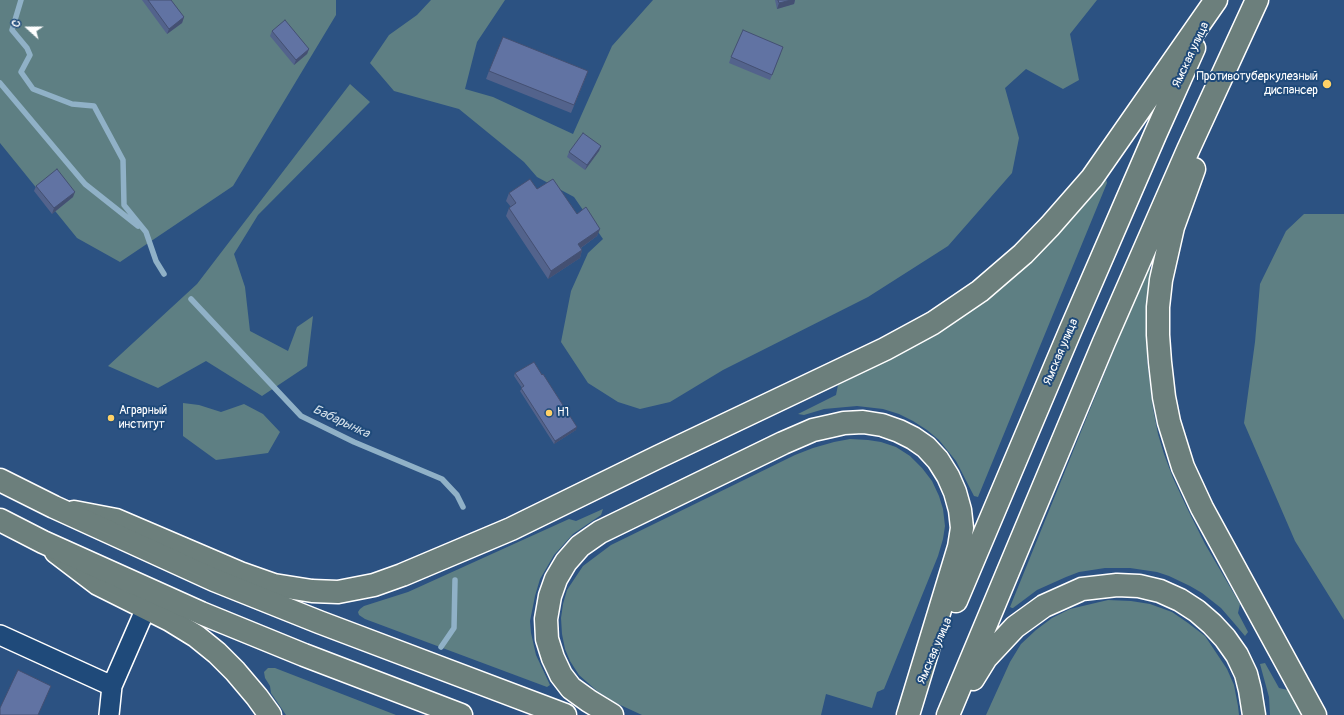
<!DOCTYPE html>
<html>
<head>
<meta charset="utf-8">
<style>
	body { margin:0 }
	#map { position:relative; width:1344px; height:715px; overflow:hidden; background:#2c5282; font-family:Pangolin,sans-serif }
	canvas { display:block }
	.north { position:absolute; left:8px; top:8px; width:40px; height:40px; -webkit-text-stroke:3px #1f4a7a; paint-order:stroke; rotate:291deg; font-size:11px; font-weight:700; line-height:16px; text-align:center; color:#fff }
	.north::after { content:''; display:block; margin:auto; width:14px; height:18px; background:#fff; clip-path:polygon(50% 0,100% 100%,50% 72%,0 100%) }
</style>
</head>
<body>
<div id="map">
<canvas width="1344" height="715"></canvas>
<div class="north">С</div>
</div>
<script>
const ctx = document.querySelector('canvas').getContext('2d');
ctx.lineJoin = 'round';
function fillPath(path, color) { ctx.fillStyle = color; ctx.fill(path, 'evenodd'); }
const shape = rows => new Path2D(rows.map(r => 'M' + r).join(''));
function strokePath(path, color, width, dash) { ctx.strokeStyle = color; ctx.lineWidth = width; ctx.lineCap = dash ? 'butt' : 'round'; ctx.setLineDash(dash || []); ctx.stroke(path); }
function write(font, color, halo, rows, align = 'center') {
  ctx.font = font + ' Pangolin,sans-serif'; ctx.lineWidth = 4; ctx.setLineDash([]); ctx.textBaseline = 'middle'; ctx.strokeStyle = halo; ctx.fillStyle = color; for (const [text, x, y, turn = 0] of rows) {
    ctx.save(); ctx.translate(x, y); ctx.rotate((+turn || 0) * Math.PI / 180); ctx.textAlign = isNaN(turn) ? turn : align; if (halo) ctx.strokeText(text, 0, 0); ctx.fillText(text, 0, 0); ctx.restore();
  }
}
fillPath(shape([
	[0,0,336,0,336,15,233,186,120,262,77,238,0,143],
	[431,0,505,0,477,42,465,89,493,97,573,134,612,46,653,0,1097,0,1070,34,1079,80,1063,89,1026,69,1005,88,1019,138,1012,173,948,246,868,297,723,370,670,402,640,409,618,402,588,383,561,342,571,291,588,253,603,239,574,197,537,177,524,162,459,109,394,91,370,63,389,35,417,15],
	[350,84,370,102,258,215,234,254,245,287,250,331,288,351,297,327,313,316,307,366,262,396,206,361,158,388,108,366,197,284],
	[1105,178,1106,179,1107,183,978,497,974,496,956,461,939,440,927,430,913,421,899,414,883,409,857,406,824,409,804,415,798,414,836,395,838,385,921,343,948,326,978,305,1054,238,1071,219],
	[1304,214,1344,214,1344,620,1295,541,1244,423,1255,342,1260,284,1286,231],
	[1149,268,1151,270,1147,318,1147,360,1153,408,1158,434,1164,454,1173,478,1187,508,1205,544,1240,604,1238,613,1248,632,1245,636,1234,623,1221,608,1202,593,1190,586,1169,576,1157,572,1130,568,1105,568,1079,572,1066,577,1037,590,1013,608,1012,608,1010,607,1146,271],
	[183,403,199,405,221,412,244,404,263,414,280,432,268,453,216,460,183,436],
	[850,439,868,440,881,442,896,447,910,456,922,468,932,481,939,496,943,509,945,526,943,539,938,556,884,689,877,692,872,708,826,694,821,715,642,715,616,703,597,691,579,675,570,661,565,649,562,634,561,618,563,604,567,590,583,566,611,545,795,455,813,448,834,442],
	[603,509,601,515,573,534,554,555,540,579,535,596,530,621,531,633,536,655,550,685,547,687,365,619,359,615,358,612,360,609,364,606,408,592,569,519,576,521],
	[1108,600,1131,601,1150,604,1172,612,1188,623,1205,636,1227,669,1234,685,1238,706,1239,715,986,715,1010,662,1021,644,1036,630,1052,618,1070,609],
	[1265,663,1279,688,1288,690,1302,715,1270,715,1269,697,1260,664],
	[268,668,275,668,396,715,286,715,271,693,270,686,265,678,264,672]
]), '#5e7f83');
strokePath(shape([
	[21,0,12,30,27,48,30,55,21,72,33,89,72,104,94,106,123,160,124,205,146,232,156,261,164,274],
	[0,83,85,184,138,226],
	[191,299,301,416,354,442,442,479,457,495,463,507],
	[441,647,454,628,455,580]
]), '#90b1c7', 5.5);
const street = shape([
	[0,635,112,686],
	[109,715,112,686,146,608]
]);
const primary = shape([
	[1194,169,1173,227,1161,280,1158,307,1158,335,1160,362,1164,397,1169,422,1183,467,1202,508,1315,715],
	[74,512,116,520,240,573,274,585,312,591,338,592,374,585,402,575,511,529,658,457,885,349,933,323,980,291,1023,254,1050,226,1092,178,1216,0],
	[56,552,98,584,170,620,196,636,217,653,235,671,257,697,270,715],
	[956,601,1071,329,1155,135,1194,48],
	[973,679,986,658,1015,627,1044,606,1082,589,1117,585,1139,586,1160,591,1180,600,1197,611,1212,624,1225,638,1237,655,1246,674,1250,690,1254,715],
	[612,715,589,701,571,688,561,675,553,658,547,639,546,619,550,596,556,579,566,562,580,546,600,532,783,443,813,430,831,426,844,423,863,422,882,425,899,431,913,438,926,447,938,460,948,476,955,492,960,510,962,528,959,547,908,715],
	[948,715,1104,342,1188,150,1257,0]
]);
const highway = shape([
	[0,480,54,507,214,580,319,622,565,715],
	[0,520,43,542,201,613,304,655,461,715]
]);
strokePath(street, '#fff', 22);
strokePath(primary, '#fff', 25);
strokePath(highway, '#fff', 25);
strokePath(street, '#1f4a7a', 19);
strokePath(primary, '#6c7f7c', 22);
strokePath(highway, '#6c7f7c', 22);
fillPath(shape([
	[142,0,171,0,184,17,182,23,167,34],
	[775,0,795,0,794,4,777,9],
	[272,31,309,49,307,54,294,65,270,36],
	[781,53,770,80,729,63,731,57],
	[489,71,585,79,571,113,486,79],
	[601,146,599,151,585,170,567,157,569,152],
	[36,186,73,197,52,214,34,191],
	[537,189,600,229,597,236,581,248,582,250,580,258,548,279,506,216,509,208,511,207,506,201,509,193],
	[515,373,576,430,554,444,520,391,522,388,514,376]
]), '#53638c');
fillPath(shape([
	[791,0,795,0,794,4,777,9,779,3],
	[184,17,182,23,167,34,169,29],
	[309,49,307,54,294,65,296,60],
	[601,146,599,151,585,170,587,165],
	[75,192,73,197,52,214,54,208],
	[600,229,597,236,575,252,578,244],
	[582,250,580,258,548,279,551,271],
	[577,427,576,430,554,444,555,441]
]), '#445072');
const building = shape([
	[148,0,171,0,184,17,169,29,148,0],
	[778,0,791,0,779,3,778,0],
	[285,20,309,49,296,60,272,31,285,20],
	[743,30,783,47,772,75,731,57,743,30],
	[503,37,588,71,574,105,489,71,503,37],
	[583,133,601,146,587,165,569,152,583,133],
	[57,169,75,192,54,208,36,186,57,169],
	[530,179,537,189,553,179,577,214,586,207,600,229,578,244,582,250,551,271,509,208,516,203,509,193,530,179],
	[534,362,542,375,543,374,577,427,555,441,521,388,524,386,515,373,534,362],
	[18,670,51,686,38,715,0,715,0,708,18,670]
]);
fillPath(building, '#6173a3');
strokePath(building, '#445072', 1);
for (const [x, y, r, color] of [
	[1327,84,5,"#ffd166"],
	[549,413,4,"#ffd166"],
	[111,418,4,"#ffd166"]
]) { const dot = new Path2D(); dot.arc(x, y, r, 0, 2 * Math.PI); ctx.fillStyle = color; ctx.fill(dot); strokePath(dot, '#1f4a7a', 1.5); }
write('12px', '#fff', '#1f4a7a', [
	["Ямская улица",1191,55,-65],
	["Ямская улица",1061,352,-67],
	["Ямская улица",935,651,-67]
]);
write('12px', '#fff', '#1f4a7a', [
	["Противотуберкулезный",1318,77,"right"],
	["диспансер",1318,91,"right"],
	["Аграрный",119,411],
	["институт",119,425],
	["Н1",557,413]
], 'left');
write('italic 13px', '#d1dee8', '#1f4a7a', [
	["Бабарынка",341,422,25]
]);
</script>
</body>
</html>
